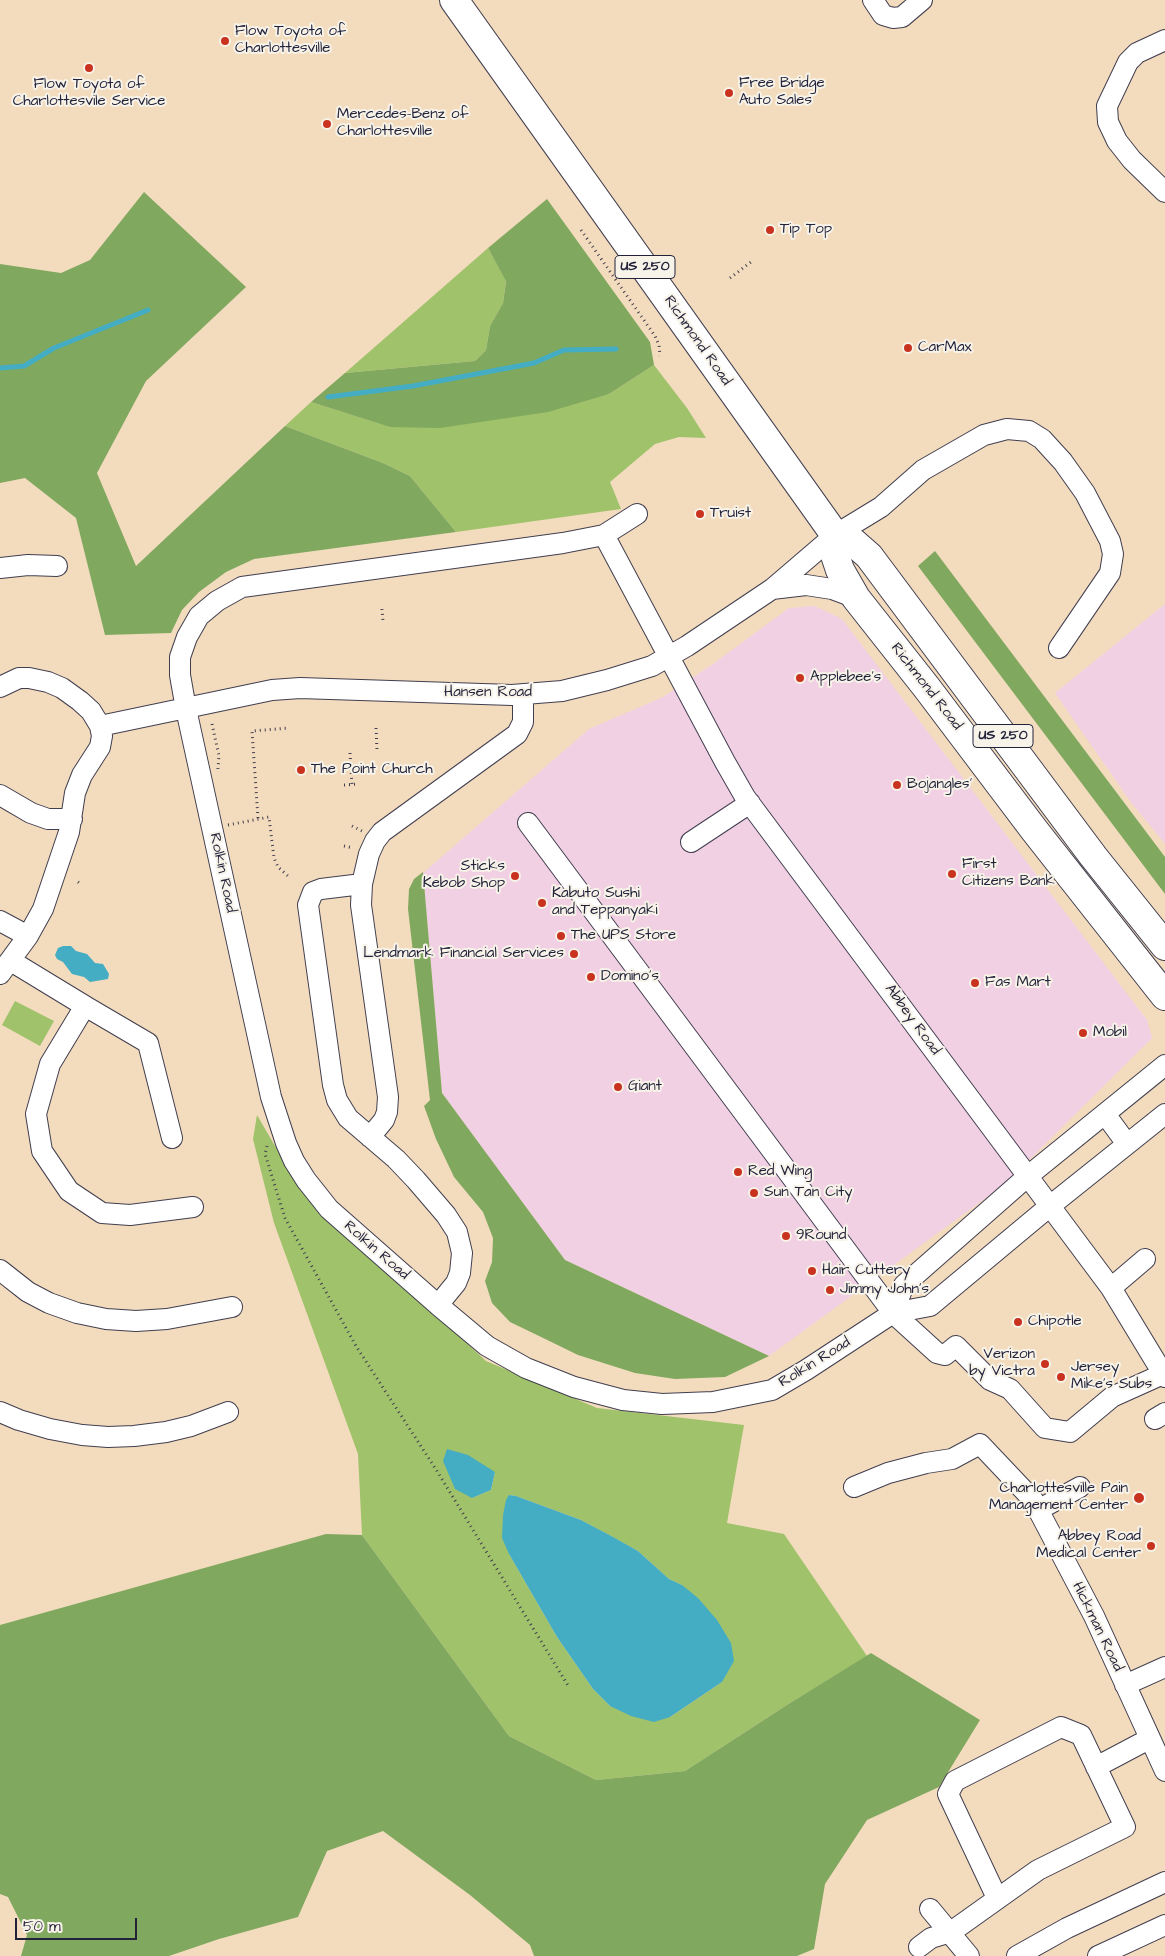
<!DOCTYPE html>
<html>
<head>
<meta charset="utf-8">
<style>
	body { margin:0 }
	#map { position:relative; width:1165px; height:1956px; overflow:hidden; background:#f3dcbe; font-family:"Architects Daughter",sans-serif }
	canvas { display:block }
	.scale { position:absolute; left:15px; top:1918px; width:122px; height:22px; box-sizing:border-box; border:2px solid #22223b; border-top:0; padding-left:6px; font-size:15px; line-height:18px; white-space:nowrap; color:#22223b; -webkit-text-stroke:4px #f7f3e8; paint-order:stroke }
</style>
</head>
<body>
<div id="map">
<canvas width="1165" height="1956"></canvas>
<div class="scale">50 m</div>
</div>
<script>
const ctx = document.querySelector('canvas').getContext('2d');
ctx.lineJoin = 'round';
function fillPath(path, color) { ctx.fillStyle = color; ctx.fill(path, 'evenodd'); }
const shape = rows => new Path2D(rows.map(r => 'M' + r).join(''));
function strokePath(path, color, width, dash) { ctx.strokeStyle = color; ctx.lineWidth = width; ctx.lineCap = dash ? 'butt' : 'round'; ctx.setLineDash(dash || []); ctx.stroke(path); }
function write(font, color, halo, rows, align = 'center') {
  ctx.font = font + ' "Architects Daughter",sans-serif'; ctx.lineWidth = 4; ctx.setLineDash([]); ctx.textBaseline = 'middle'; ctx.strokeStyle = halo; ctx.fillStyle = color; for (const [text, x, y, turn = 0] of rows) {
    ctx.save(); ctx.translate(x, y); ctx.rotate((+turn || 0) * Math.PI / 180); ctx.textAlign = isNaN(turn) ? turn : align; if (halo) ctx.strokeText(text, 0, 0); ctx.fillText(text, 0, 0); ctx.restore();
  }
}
fillPath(shape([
	[1165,604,1165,844,1130,801,1055,693],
	[815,606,842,619,1147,1020,1152,1038,1005,1184,769,1356,565,1260,442,1093,423,873,589,729,663,697,713,664,789,608]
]), '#f1d0e4');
fillPath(shape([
	[488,248,506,280,503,303,490,326,486,350,475,361,345,373],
	[654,365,687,408,706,438,679,437,655,444,610,482,621,509,456,532,410,476,383,463,285,426,311,402,391,427,609,394],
	[15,1001,54,1021,40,1046,2,1025],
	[257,1115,300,1189,486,1361,597,1408,744,1425,727,1523,784,1534,867,1656,790,1703,685,1771,596,1780,509,1736,362,1535,358,1454,274,1223,253,1139],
	[495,1472,491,1490,472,1498],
	[509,1495,516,1496,581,1520,638,1551,669,1579,682,1585,722,1682,670,1717,610,1706,593,1689,557,1637,509,1554]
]), '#a0c26b');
fillPath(shape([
	[144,192,246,287,146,381,97,473,136,566,285,426,383,463,410,476,456,532,254,559,226,572,199,592,182,610,171,633,105,635,76,518,25,478,0,483,0,264,61,273,90,260],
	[547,199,650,342,654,365,609,394,548,412,440,428,390,427,311,402,345,373,475,361,486,350,490,326,503,303,506,281,488,248],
	[935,551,1165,857,1165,894,918,566],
	[423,872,442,1093,565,1260,769,1356,725,1377,675,1379,635,1373,578,1355,537,1335,510,1322,492,1303,485,1281,492,1262,493,1238,483,1212,454,1177,436,1139,424,1106,430,1100,408,909,409,889,414,879],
	[326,1534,362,1535,509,1736,596,1780,685,1771,790,1703,871,1653,980,1720,939,1787,867,1820,825,1884,814,1949,797,1956,534,1956,530,1945,470,1895,383,1831,327,1851,298,1917,219,1939,169,1956,21,1956,27,1935,8,1897,0,1894,0,1625]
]), '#80a85f');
fillPath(shape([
	[63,946,71,946,76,951,87,954,95,963,103,964,109,974,108,979,90,982,84,977,72,974,63,962,57,959,55,955,58,948],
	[447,1449,468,1455,495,1472,491,1490,472,1498,455,1489,443,1461],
	[509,1495,516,1496,581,1520,613,1537,638,1551,669,1579,682,1585,698,1598,717,1620,731,1643,734,1661,722,1682,670,1717,654,1722,631,1716,610,1706,593,1689,557,1637,509,1554,502,1538,503,1515,506,1500]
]), '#44adc3');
strokePath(shape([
	[0,368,24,366,54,348,148,310],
	[328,397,413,386,534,363,564,350,616,349]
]), '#44adc3', 5);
const minor = shape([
	[873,0,883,15,893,18,902,17,922,0],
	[1165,40,1137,53,1128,62,1107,106,1108,122,1117,141,1132,160,1165,192],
	[637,514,604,535,563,543,242,587,217,601,199,616,187,637,180,657,180,675,186,709,271,1097,286,1143,294,1161,306,1180,329,1209,438,1305,487,1346,526,1368,574,1387,623,1400,662,1404,713,1402,772,1390,806,1370,893,1313,930,1306,1050,1206,1165,1114],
	[604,535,725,762,745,797,1111,1288,1165,1377],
	[0,568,28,565,57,566],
	[772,589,806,585,832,589,856,598],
	[0,687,19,678,29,678,48,682,62,688,80,701,91,711,100,726,102,736,100,747,82,775,75,793,69,832,43,909,28,936,0,974],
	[100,726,272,690,300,688,512,695,562,691,607,680,652,666,687,646,772,589,835,535,881,507,923,470,984,435,1007,429,1029,431,1042,439,1063,462,1085,493,1110,541,1113,554,1110,573,1059,648],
	[0,795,31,813,48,819,72,819],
	[528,823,893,1313,937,1353,945,1355,956,1346,990,1380,1010,1389,1045,1428,1070,1432,1112,1397,1163,1374],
	[691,842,750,803],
	[362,884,321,889,313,892,308,905,333,1085,337,1100,348,1118,396,1159,416,1180,446,1215,457,1232,462,1253,460,1273,456,1283,438,1305],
	[0,921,28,936],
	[11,961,85,1006,50,1064,36,1114,42,1151,69,1191,102,1213,130,1215,193,1207],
	[85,1006,148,1043,172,1138],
	[1105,1114,1127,1144],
	[370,1137,384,1120,387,1112,388,1097,361,905,362,884,369,854,375,841,382,832,517,734,523,722,523,694],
	[0,1270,28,1292,49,1303,77,1313,106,1319,136,1321,167,1319,232,1307],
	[1111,1288,1145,1259],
	[893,1313,904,1285,1028,1176,1165,1065],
	[0,1412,19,1420,50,1429,82,1435,108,1437,134,1436,166,1432,191,1426,228,1412],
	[1155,1419,1165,1413],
	[854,1487,888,1473,926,1463,952,1459,980,1444,1033,1500,1094,1616,1165,1771],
	[1038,1510,1080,1487],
	[1125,1685,1165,1667],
	[1096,1767,1149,1739],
	[930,1909,969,1956],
	[919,1947,931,1938,951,1932,1038,1870,1125,1827,1081,1735,1061,1727,955,1781,948,1794,997,1898],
	[1017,1956,1067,1928,1165,1882],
	[1098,1956,1165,1925]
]);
const highway = shape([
	[454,0,835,535,853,542,869,556,1093,856,1165,946],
	[835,535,834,552,840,570,856,598,927,688,1035,831,1165,996]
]);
strokePath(minor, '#413e4f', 22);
strokePath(highway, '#413e4f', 30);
strokePath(shape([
	[581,230,655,336,659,345,660,356],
	[730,278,751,262],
	[382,609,383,621],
	[212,724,219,756,218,769],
	[376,728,377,750],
	[350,753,352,785],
	[344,785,358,784],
	[258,818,252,731,289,728],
	[228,825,269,817,274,858,278,867,288,876],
	[352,826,362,831],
	[344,846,353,848],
	[78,882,82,885],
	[267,1146,265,1154,285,1218,356,1346,437,1471,569,1687]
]), '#413e4f', 3, [1, 4]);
strokePath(minor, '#fff', 20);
strokePath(highway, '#fff', 28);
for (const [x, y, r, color] of [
	[225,41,5,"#c8321e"],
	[89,68,5,"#c8321e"],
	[729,93,5,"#c8321e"],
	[327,124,5,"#c8321e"],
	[770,230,5,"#c8321e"],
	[908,348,5,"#c8321e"],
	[700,514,5,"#c8321e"],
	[800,678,5,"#c8321e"],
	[301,770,5,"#c8321e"],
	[897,785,5,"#c8321e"],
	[952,874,5,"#c8321e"],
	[515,876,5,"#c8321e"],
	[542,903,5,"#c8321e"],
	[561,936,5,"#c8321e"],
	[574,954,5,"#c8321e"],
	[591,977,5,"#c8321e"],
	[975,983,5,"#c8321e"],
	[1083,1033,5,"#c8321e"],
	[618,1087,5,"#c8321e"],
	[738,1172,5,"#c8321e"],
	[754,1193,5,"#c8321e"],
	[786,1236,5,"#c8321e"],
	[812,1271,5,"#c8321e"],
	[830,1290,5,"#c8321e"],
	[1018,1322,5,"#c8321e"],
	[1045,1364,5,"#c8321e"],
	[1061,1377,5,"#c8321e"],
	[1139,1498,6,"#c8321e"],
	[1151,1546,5,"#c8321e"]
]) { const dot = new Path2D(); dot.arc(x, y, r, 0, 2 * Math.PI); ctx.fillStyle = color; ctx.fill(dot); strokePath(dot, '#f7f3e8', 2); }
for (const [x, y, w] of [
	[645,267,60],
	[1003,736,60]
]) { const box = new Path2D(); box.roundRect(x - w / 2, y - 11.5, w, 23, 4); ctx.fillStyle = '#f7f3e8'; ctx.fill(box); strokePath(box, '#22223b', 1); }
write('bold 14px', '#22223b', null, [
	["US 250",645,267],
	["US 250",1003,736]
]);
write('15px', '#22223b', '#f7f3e8', [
	["Flow Toyota of",235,32],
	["Charlottesville",235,49],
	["Free Bridge",739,84],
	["Auto Sales",739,101],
	["Flow Toyota of",89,85,"center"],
	["Charlottesvile Service",89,102,"center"],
	["Mercedes-Benz of",337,115],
	["Charlottesville",337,132],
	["Tip Top",780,230],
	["CarMax",918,348],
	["Truist",710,514],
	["Applebee's",810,678],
	["The Point Church",311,770],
	["Bojangles'",907,785],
	["First",962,865],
	["Citizens Bank",962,882],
	["Sticks",505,867,"right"],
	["Kebob Shop",505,884,"right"],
	["Kabuto Sushi",552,894],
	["and Teppanyaki",552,911],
	["The UPS Store",571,936],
	["Lendmark Financial Services",564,954,"right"],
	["Domino's",601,977],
	["Fas Mart",985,983],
	["Mobil",1093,1033],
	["Giant",628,1087],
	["Red Wing",748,1172],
	["Sun Tan City",764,1193],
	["9Round",796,1236],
	["Hair Cuttery",822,1271],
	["Jimmy John's",840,1290],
	["Chipotle",1028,1322],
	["Verizon",1035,1355,"right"],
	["by Victra",1035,1372,"right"],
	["Jersey",1071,1368],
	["Mike's Subs",1071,1385],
	["Charlottesville Pain",1128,1489,"right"],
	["Management Center",1128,1506,"right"],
	["Abbey Road",1141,1537,"right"],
	["Medical Center",1141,1554,"right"]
], 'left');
write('15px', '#22223b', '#f7f3e8', [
	["Richmond Road",697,341,55],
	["Richmond Road",926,687,52],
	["Hansen Road",488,693],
	["Rolkin Road",222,873,78],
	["Abbey Road",912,1020,54],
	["Rolkin Road",376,1251,41],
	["Rolkin Road",815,1363,-32],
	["Hickman Road",1097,1627,64]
]);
</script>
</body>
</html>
